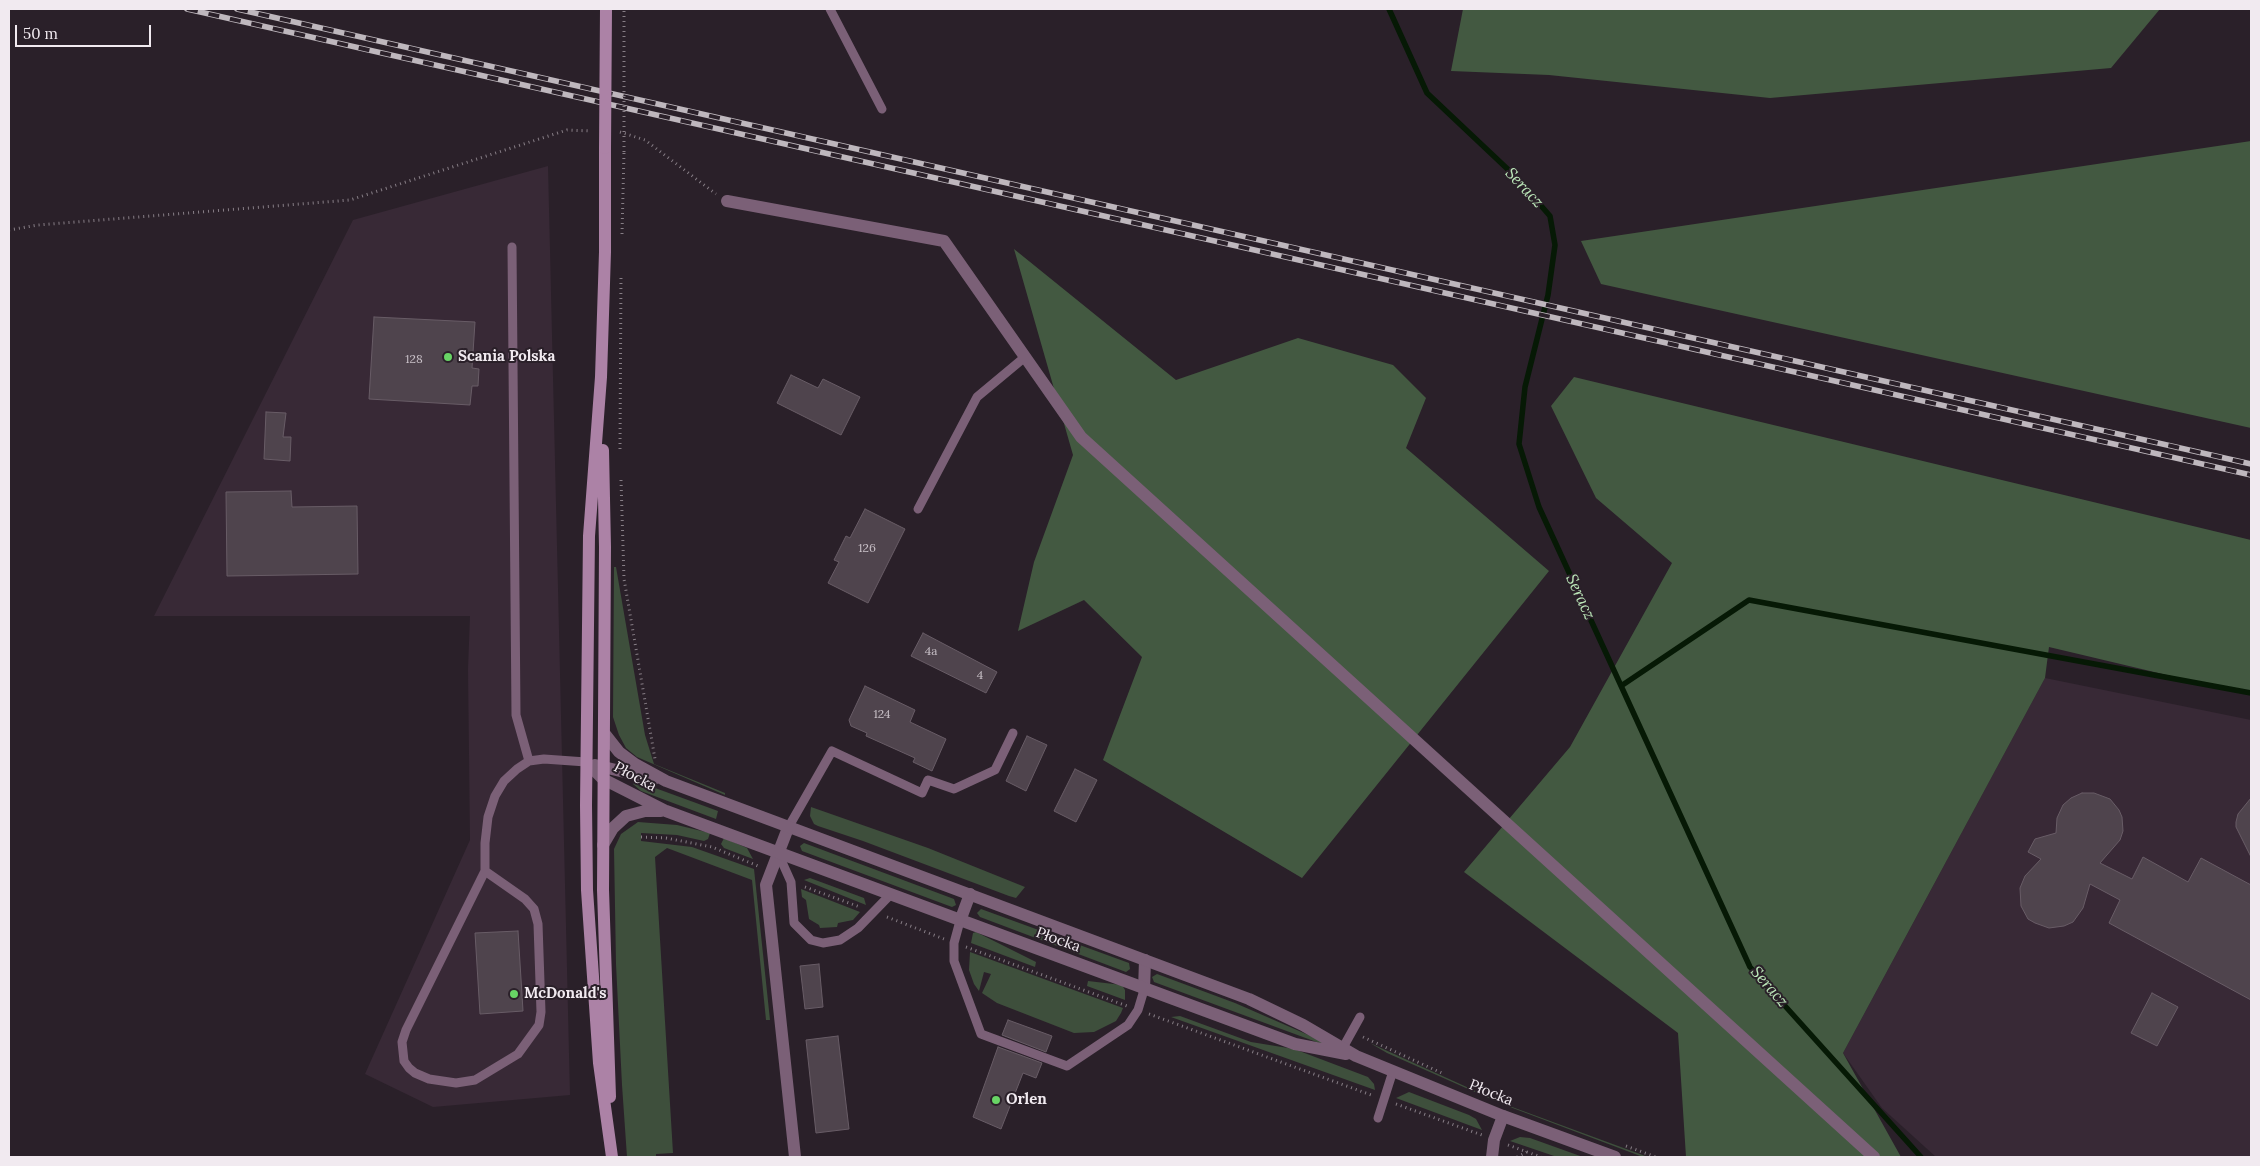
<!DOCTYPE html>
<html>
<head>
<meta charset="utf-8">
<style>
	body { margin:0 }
	#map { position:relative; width:2260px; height:1166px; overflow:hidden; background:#2a2029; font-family:Lora,serif }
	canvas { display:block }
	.frame { position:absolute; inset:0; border:10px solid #f1eaf0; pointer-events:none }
	.scale { position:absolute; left:15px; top:25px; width:136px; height:22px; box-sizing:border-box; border:2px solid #f1eaf0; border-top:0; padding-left:6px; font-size:15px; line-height:18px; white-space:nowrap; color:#f1eaf0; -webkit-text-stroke:4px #2a2029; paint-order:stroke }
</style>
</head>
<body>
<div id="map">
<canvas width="2260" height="1166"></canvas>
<div class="frame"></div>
<div class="scale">50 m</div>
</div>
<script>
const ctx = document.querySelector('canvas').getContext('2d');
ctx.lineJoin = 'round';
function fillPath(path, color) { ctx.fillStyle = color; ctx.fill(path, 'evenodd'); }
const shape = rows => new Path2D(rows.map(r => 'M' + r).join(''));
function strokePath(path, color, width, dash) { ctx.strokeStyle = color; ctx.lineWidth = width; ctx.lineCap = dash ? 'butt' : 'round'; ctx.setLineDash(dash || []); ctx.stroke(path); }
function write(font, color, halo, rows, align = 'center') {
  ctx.font = font + ' Lora,serif'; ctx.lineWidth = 4; ctx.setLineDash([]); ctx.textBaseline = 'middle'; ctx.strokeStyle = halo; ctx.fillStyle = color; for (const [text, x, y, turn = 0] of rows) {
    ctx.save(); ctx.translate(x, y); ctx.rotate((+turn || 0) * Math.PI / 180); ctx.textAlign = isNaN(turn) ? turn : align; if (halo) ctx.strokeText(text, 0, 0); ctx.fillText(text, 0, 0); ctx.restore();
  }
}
fillPath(shape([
	[548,166,570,1095,433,1107,365,1074,470,840,468,669,470,616,154,616,353,220],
	[2045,678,2251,720,2251,1157,1936,1157,1882,1108,1843,1053]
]), '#382936');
fillPath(shape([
	[614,567,616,567,645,735,654,764,725,793,725,795,637,757,626,748,619,735,613,717],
	[636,781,718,811,716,819,641,791,633,784],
	[811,807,928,848,1025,887,1016,898,1009,896,863,841,818,826,814,824,810,816],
	[638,822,677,825,710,833,708,839,704,841,677,835,641,833,641,841,692,847,754,869,770,1020,766,1020,752,880,667,848,655,857,673,1153,656,1154,656,1157,627,1157,622,1085,616,964,614,849,621,834],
	[724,838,747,848,753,859,724,848,721,844],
	[804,843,954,899,956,905,952,907,802,851,800,846],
	[810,878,864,898,866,905,804,880],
	[801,889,860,912,853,920,838,923,837,927,820,928,819,925,809,919,806,900,802,897],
	[981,909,1129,963,1130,969,1126,972,980,917,977,913],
	[976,932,1036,962,1035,967,971,943,973,933],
	[970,952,1123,1008,1121,1013,1116,1021,1094,1032,1074,1033,997,1003,982,993,991,974,984,972,979,991,974,984,969,970],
	[1157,974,1235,1003,1329,1044,1330,1047,1154,982,1152,977],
	[1088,981,1122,985,1125,990,1125,1000,1087,986],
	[1180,1016,1251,1042,1294,1049,1368,1077,1374,1084,1375,1090,1171,1017],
	[1370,1043,1504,1104,1648,1157,1643,1157,1502,1104,1387,1053],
	[1409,1092,1469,1115,1476,1119,1482,1130,1396,1098],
	[1520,1137,1530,1138,1583,1157,1557,1157,1510,1141]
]), '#3e4f3c');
fillPath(shape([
	[1463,9,2160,9,2111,68,1770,98,1549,75,1451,71],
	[2251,141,2251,428,1601,284,1581,241],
	[1014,249,1176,380,1298,338,1393,365,1426,398,1406,448,1549,571,1302,878,1103,760,1142,657,1084,600,1018,631,1034,562,1073,455],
	[1574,377,2251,540,2251,695,2049,647,2045,678,1843,1053,1901,1157,1686,1157,1678,1033,1464,872,1570,747,1672,563,1596,498,1551,406]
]), '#435941');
strokePath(shape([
	[1389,9,1427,93,1516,177,1550,216,1555,245,1548,295,1525,387,1519,444,1539,507,1750,967,1921,1157],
	[1621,686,1749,600,2251,693]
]), '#061905', 5.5);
const building = shape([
	[374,317,475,322,472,368,479,369,478,386,472,386,470,405,369,399,374,317],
	[791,375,818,388,823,379,860,397,841,435,777,403,791,375],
	[266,412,286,413,283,437,291,437,290,461,264,459,266,412],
	[291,491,292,507,357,506,358,574,227,576,226,492,291,491],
	[865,509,905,529,868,603,828,583,839,562,834,560,846,536,850,538,865,509],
	[923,633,997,672,986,693,911,656,923,633],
	[865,686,915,710,910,722,946,739,932,771,913,762,915,758,866,736,867,733,851,726,849,720,865,686],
	[1027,736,1047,745,1026,791,1006,781,1027,736],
	[1075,769,1097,780,1076,822,1054,811,1075,769],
	[2082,793,2094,793,2110,799,2119,810,2122,817,2123,831,2120,840,2100,863,2132,879,2143,857,2188,882,2201,858,2251,885,2251,1000,2109,923,2120,900,2090,884,2083,908,2073,922,2064,926,2049,928,2035,923,2028,919,2021,906,2020,888,2025,876,2041,859,2028,852,2035,839,2056,833,2057,818,2063,805,2071,798,2082,793],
	[2251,798,2251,857,2236,827,2236,822,2238,814,2251,798],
	[518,931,523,1011,480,1014,475,933,518,931],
	[819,964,823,1007,805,1009,800,966,819,964],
	[2152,993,2178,1007,2157,1046,2131,1033,2152,993],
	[1008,1020,1052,1036,1046,1052,1002,1035,1008,1020],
	[838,1036,849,1129,816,1133,806,1040,838,1036],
	[998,1047,1042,1063,1036,1078,1023,1073,1001,1129,973,1117,998,1047]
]);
fillPath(building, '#4f444d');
strokePath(building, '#685c66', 1);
strokePath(shape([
	[620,132,645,140,716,194],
	[9,230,38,225,350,200,567,130,591,131],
	[622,234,624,152],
	[620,449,621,275],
	[621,480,624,579,655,759],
	[641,837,666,838,712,847,758,866],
	[805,887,860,907],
	[887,917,944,939],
	[966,947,1127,1006],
	[1149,1014,1374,1096],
	[1363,1037,1444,1074],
	[1396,1104,1482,1135],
	[1508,1145,1541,1157],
	[1626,1146,1656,1157],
	[1517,1157,1527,1152]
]), '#877e86', 3, [1, 4]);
strokePath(shape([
	[830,9,882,109],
	[512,247,516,715,529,761],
	[918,509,977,397,1025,357],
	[788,828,832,751,922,793,928,780,954,789,995,770,1013,733],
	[778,853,791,882,794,923,811,940,823,943,840,940,858,928,890,895],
	[485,871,525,899,534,909,538,924,541,1012,539,1025,518,1054,475,1080,456,1083,429,1079,415,1073,409,1068,404,1061,402,1042,406,1030,485,871,485,843,488,817,495,796,504,781,517,769,529,761,544,759,586,762],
	[960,921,954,943,954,961,981,1034,1067,1066,1128,1025,1138,1010,1144,990],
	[1340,1053,1360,1017],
	[1378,1118,1393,1071]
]), '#7b6077', 9);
strokePath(shape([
	[727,201,944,241,1081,437,1874,1157],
	[788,828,766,885,795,1157],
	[960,921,970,894],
	[1144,990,1145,960],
	[1492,1157,1494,1140,1503,1116]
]), '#7b6077', 12);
strokePath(shape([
	[604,733,619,752,635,764,666,781,1249,999,1303,1025,1356,1056,1503,1116,1615,1157],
	[586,762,603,779,666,811,1295,1044,1346,1054],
	[595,765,654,779],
	[603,845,613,828,626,816,645,811,661,811]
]), '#7b6077', 12);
strokePath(shape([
	[605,148,605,252,601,377,589,536,586,805,587,890,599,1063,612,1157],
	[603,450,605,547,603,890,610,1097]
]), '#ac82a6', 12);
const rail = shape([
	[187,9,2251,475],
	[237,9,2251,464]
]);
strokePath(rail, '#beb7bd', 5.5);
strokePath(rail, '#2a2029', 4, [11]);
strokePath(shape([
	[624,152,624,9]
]), '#877e86', 3, [1, 4]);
strokePath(shape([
	[605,148,606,9]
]), '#ac82a6', 12);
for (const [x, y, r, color] of [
	[448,357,5,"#68d465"],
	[514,994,5,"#68d465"],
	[996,1100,5,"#68d465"]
]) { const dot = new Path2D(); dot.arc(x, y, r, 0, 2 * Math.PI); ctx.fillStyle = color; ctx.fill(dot); strokePath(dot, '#2a2029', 2); }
write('12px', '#c8c0c7', null, [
	["128",414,360],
	["126",867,549],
	["4a",931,652],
	["4",980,676],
	["124",882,715]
]);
write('bold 15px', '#f1eaf0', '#2a2029', [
	["Scania Polska",458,357],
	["McDonald's",524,994],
	["Orlen",1006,1100]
], 'left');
write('15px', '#f1eaf0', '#2a2029', [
	["Płocka",635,777,28],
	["Płocka",1058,940,20],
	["Płocka",1491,1093,22]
]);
write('italic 16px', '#bce7b9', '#2a2029', [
	["Seracz",1524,188,47],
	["Seracz",1580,597,65],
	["Seracz",1769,987,49]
]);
</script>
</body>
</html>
